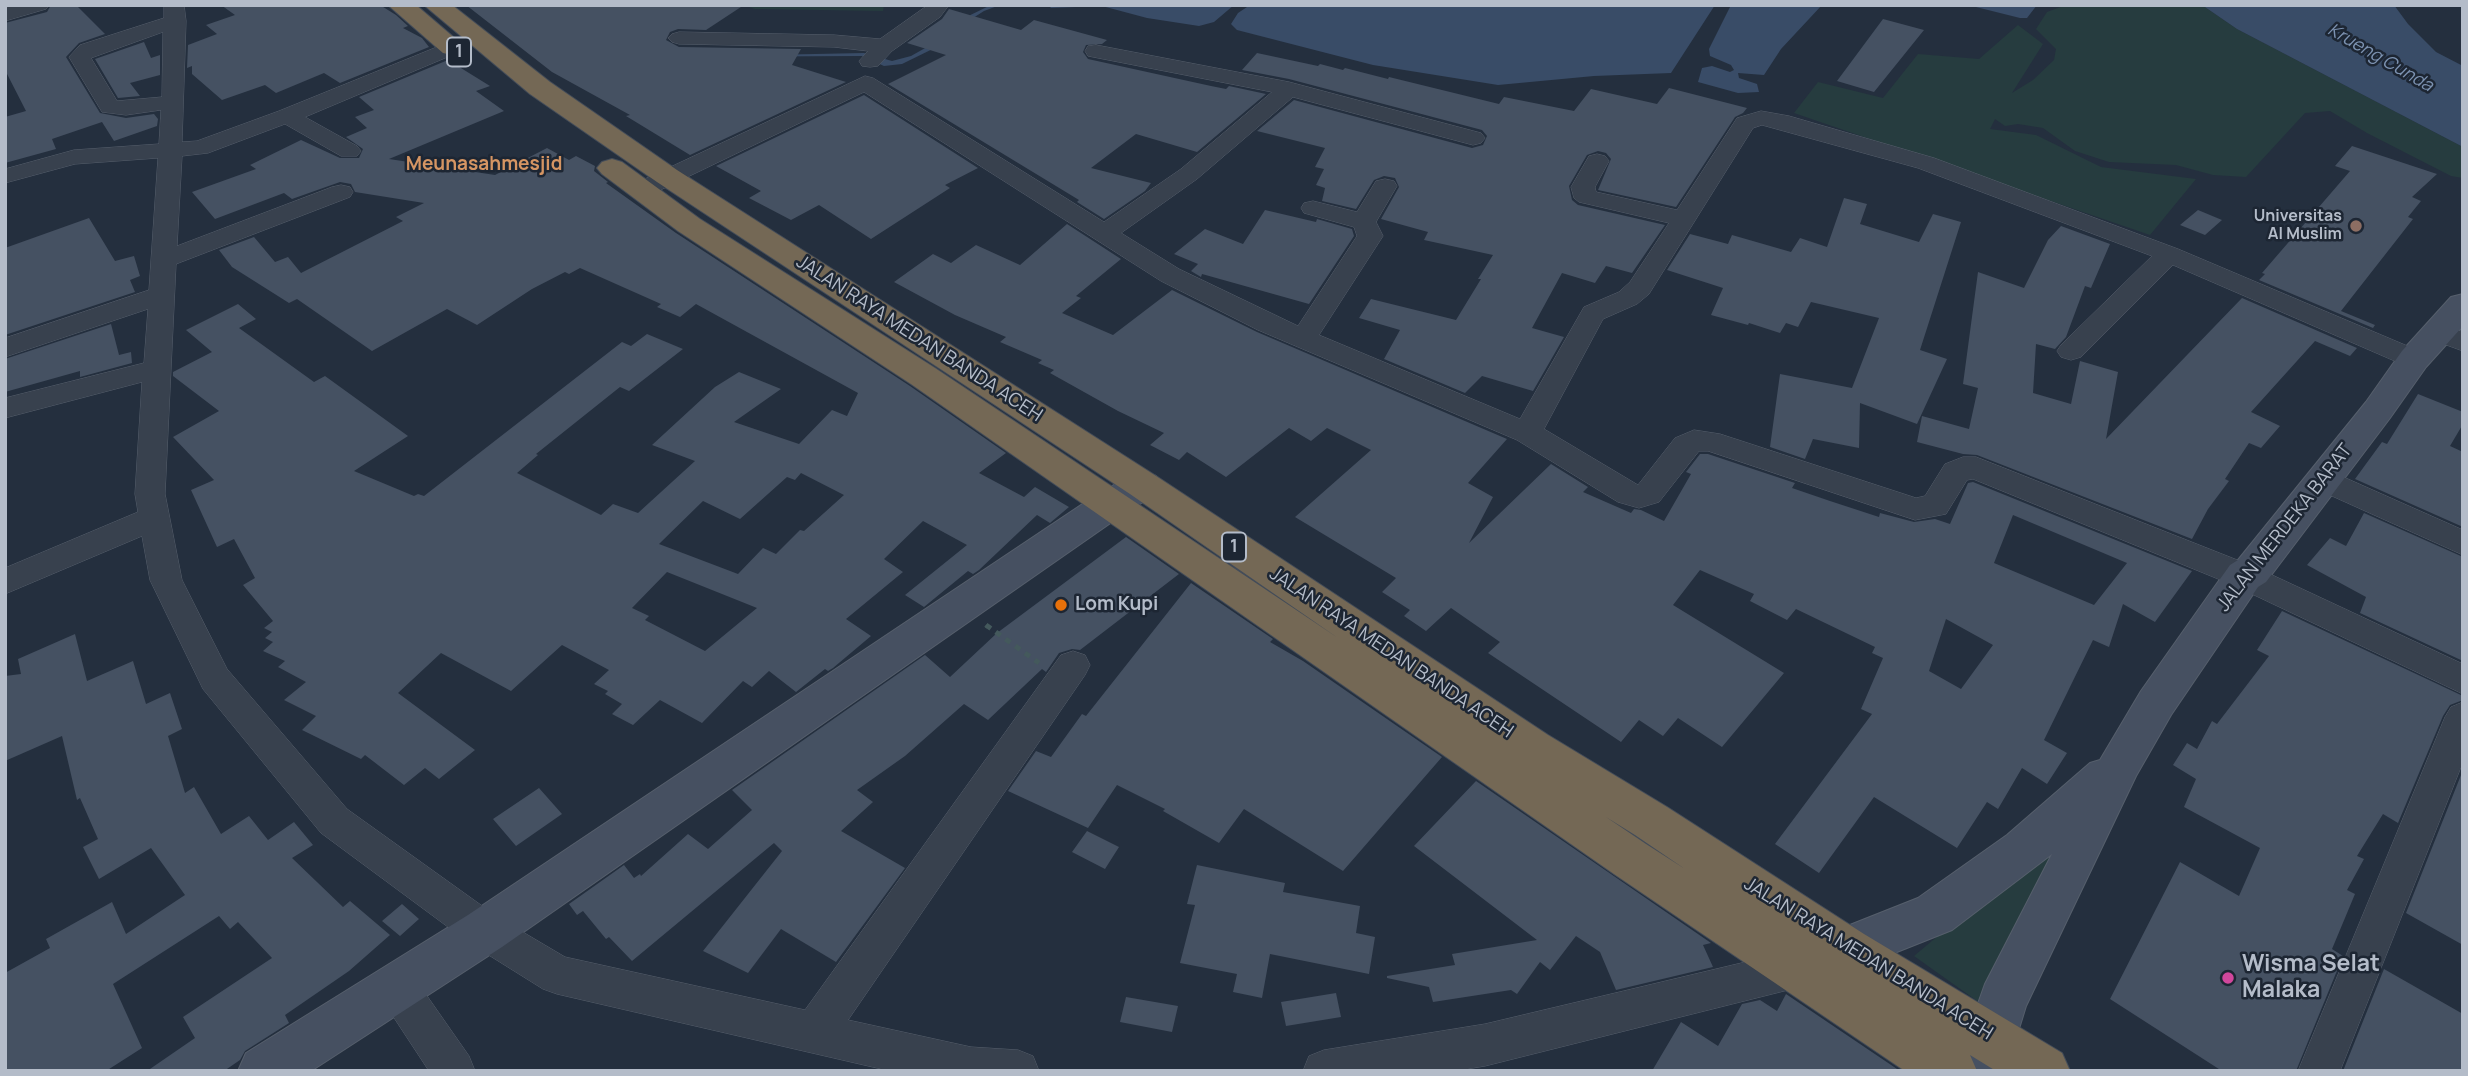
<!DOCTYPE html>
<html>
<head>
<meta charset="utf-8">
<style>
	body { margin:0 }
	#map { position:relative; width:2468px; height:1076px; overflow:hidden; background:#242f3e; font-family:Manrope,sans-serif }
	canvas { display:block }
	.frame { position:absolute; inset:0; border:7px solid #b4bcc9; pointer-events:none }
</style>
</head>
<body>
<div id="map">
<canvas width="2468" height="1076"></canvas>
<div class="frame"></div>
</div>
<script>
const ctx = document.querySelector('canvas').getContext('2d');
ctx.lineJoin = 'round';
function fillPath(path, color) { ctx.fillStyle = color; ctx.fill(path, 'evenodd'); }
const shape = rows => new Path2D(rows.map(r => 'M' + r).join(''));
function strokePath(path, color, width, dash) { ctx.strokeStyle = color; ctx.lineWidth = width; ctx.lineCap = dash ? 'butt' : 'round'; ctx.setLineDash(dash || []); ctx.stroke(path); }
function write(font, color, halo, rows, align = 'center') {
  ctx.font = font + ' Manrope,sans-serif'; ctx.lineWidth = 5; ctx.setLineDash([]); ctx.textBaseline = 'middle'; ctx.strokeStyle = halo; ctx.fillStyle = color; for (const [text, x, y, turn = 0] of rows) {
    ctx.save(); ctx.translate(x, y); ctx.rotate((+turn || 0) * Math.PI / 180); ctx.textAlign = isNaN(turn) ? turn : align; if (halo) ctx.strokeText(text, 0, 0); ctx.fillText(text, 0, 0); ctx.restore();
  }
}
fillPath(shape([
	[743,5,884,5,883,11,755,9],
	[2066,5,2202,5,2237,29,2463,147,2463,178,2451,176,2367,133,2330,111,2305,113,2246,177,2213,175,2176,165,2109,162,2075,151,2043,128,2018,124,2005,126,1995,119,1990,129,2036,135,2101,167,2196,179,2150,235,1794,113,1818,82,1883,98,1918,54,1979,59,2018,25,2043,44,2012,93,2033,80,2054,60,2056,49,2036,29,2047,12],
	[2080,817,1987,1008,1914,956]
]), '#263c3f');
fillPath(shape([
	[991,5,1000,5,984,11,962,25,951,40,902,64,884,66,862,56,666,57,864,53,892,61,911,56,943,38,956,22],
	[1053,5,1234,5,1214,22,1199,26,1147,18,1102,6,1050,8],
	[1250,5,1715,5,1671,73,1594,76,1498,85,1373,65,1237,30,1231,24,1238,13],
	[1731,5,1822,5,1781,49,1764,75,1738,73,1739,78,1757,84,1759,92,1738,93,1698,82,1702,68,1712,66,1730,72,1734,70,1731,65,1710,56,1709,49],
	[1968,5,2037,5,2027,18,2020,18],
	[2202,5,2394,5,2408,24,2436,52,2463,66,2463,147,2237,29]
]), '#394c67');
fillPath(shape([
	[51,5,76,5,105,34,79,43,66,57,100,113,126,118,154,114,158,119,157,126,114,141,102,122,52,139,56,149,5,163,5,117,26,111,5,70,5,23,47,12],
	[221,5,380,5,396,15,408,26,403,28,422,38,429,47,340,83,324,73,276,93,265,85,222,100,192,74,192,66,187,68,188,45,217,34,206,25,235,15],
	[466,5,744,5,706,30,678,29,670,32,666,40,679,47,801,49,792,65,846,82,690,155,626,116,630,115,552,72],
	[949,9,1021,30,1034,20,1107,40,1102,44,1086,45,1083,52,1088,59,1211,86,1226,89,1229,86,1266,94,1197,152,1136,134,1091,168,1151,183,1145,191,1104,219,1077,202,1079,200,888,84,946,55,907,43,942,19],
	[1883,19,1924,30,1874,92,1837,81],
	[144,42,151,58,160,55,160,75,130,83,140,96,118,98,95,59],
	[1257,53,1318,66,1320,64,1343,70,1345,68,1388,79,1389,77,1499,104,1504,97,1574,111,1591,89,1657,104,1669,88,1747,108,1743,113,1735,117,1676,207,1598,190,1611,159,1606,153,1598,151,1587,155,1569,186,1572,200,1578,205,1665,225,1632,273,1606,266,1595,283,1562,273,1532,328,1564,337,1533,391,1482,376,1465,393,1384,359,1400,330,1359,318,1371,299,1456,320,1481,279,1478,279,1493,255,1424,240,1428,232,1381,219,1399,187,1395,178,1384,176,1374,180,1356,209,1322,201,1325,188,1316,185,1324,169,1315,167,1325,148,1257,131,1294,100,1472,148,1483,145,1487,136,1482,130,1289,79,1242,70],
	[448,60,490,86,476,91,504,111,389,159,495,175,547,148,569,160,576,156,595,166,594,171,608,182,606,183,676,233,910,386,1006,453,979,473,1024,497,1035,487,1069,507,1050,523,1037,515,979,570,973,574,968,571,924,607,905,595,967,545,923,521,884,559,903,572,846,619,871,636,833,668,828,671,825,669,796,692,769,671,752,687,743,681,702,723,660,700,633,725,612,714,622,704,605,694,608,691,594,684,609,670,562,645,511,691,441,653,398,693,475,750,439,779,425,768,404,785,365,755,361,759,302,730,316,716,284,700,306,682,278,667,285,661,263,651,273,642,265,638,272,632,264,628,273,621,243,585,255,578,234,539,217,547,191,490,214,480,173,437,219,411,173,376,173,372,212,352,186,330,238,304,256,319,239,328,314,382,325,376,408,436,354,471,414,496,418,494,424,496,622,342,631,346,647,334,683,349,629,391,620,387,536,454,538,455,517,473,601,515,613,504,638,513,695,461,652,445,715,387,739,372,781,389,734,422,799,444,832,410,847,416,858,393,696,304,680,317,657,307,661,304,580,268,569,274,565,272,532,289,477,325,447,309,372,351,297,299,289,303,232,267,219,250,254,237,275,262,288,257,301,273,403,221,396,217,424,203,355,192,351,184,340,182,292,199,284,193,215,219,192,192,256,169,250,165,301,140,340,158,359,158,363,149,346,137,367,128,355,117,374,110,359,97],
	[801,473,844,495,804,531,800,530,776,554,763,548,738,574,659,544,703,501,740,519,787,477,795,480],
	[667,572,757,608,705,651,645,620,649,616,632,608],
	[864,95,978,168,945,185,950,188,871,239,819,205,791,220,749,198,761,191,716,166],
	[2352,146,2437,174,2412,197,2421,201,2408,217,2413,219,2341,311,2375,325,2373,328,2259,280,2265,274,2262,273,2350,171,2335,166],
	[1844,198,1867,204,1860,224,1919,242,1933,214,1961,222,1920,350,1947,359,1917,424,1860,403,1859,448,1813,439,1805,459,1770,447,1780,374,1852,388,1879,318,1811,302,1798,327,1786,323,1780,333,1749,323,1748,325,1711,315,1723,288,1667,270,1690,234,1728,244,1732,235,1791,252,1800,238,1827,247],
	[1265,210,1316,222,1317,219,1352,229,1354,236,1309,304,1202,274,1201,277,1191,271,1198,264,1174,254,1205,229,1243,244],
	[2198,210,2222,220,2205,235,2180,225],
	[89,218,115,261,134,256,140,276,130,280,135,292,5,335,5,248],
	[1067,224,1121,259,1076,296,1081,298,1062,313,1113,335,1172,290,1257,332,1507,439,1468,483,1493,497,1469,543,1551,464,1588,487,1583,492,1631,513,1634,509,1641,510,1664,521,1691,474,1686,472,1700,454,1708,454,1795,483,1792,488,1830,501,1879,517,1880,513,1914,522,1935,519,1950,524,1968,483,1973,482,2192,571,2155,622,2123,604,2109,647,2093,640,2044,740,2067,753,2047,784,2022,768,1998,809,1987,802,1957,848,1874,797,1819,873,1775,844,1872,714,1861,709,1883,658,1872,653,1875,647,1796,609,1787,620,1750,601,1754,594,1700,570,1673,605,1784,673,1722,747,1678,718,1663,736,1639,720,1621,742,1488,653,1500,642,1451,608,1426,631,1404,616,1410,610,1382,592,1396,578,1295,517,1371,450,1327,428,1311,441,1289,428,1226,477,1187,452,1179,460,1150,445,1164,433,1118,411,1050,373,1054,370,1038,363,1042,360,1000,342,1006,337,955,315,894,282,933,254,951,263,976,245,1020,265],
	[2013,515,2127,563,2094,605,1994,563],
	[1946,619,1993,645,1961,689,1929,671],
	[2061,226,2110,244,2091,288,2085,286,2066,337,2055,349,2036,344,2033,393,2071,404,2080,361,2118,372,2106,439,2242,298,2357,348,2350,356,2315,341,2251,412,2280,426,2261,448,2249,443,2225,479,2229,481,2208,509,2192,539,1977,455,1963,454,1917,442,1922,416,1969,429,1978,388,1963,384,1978,272,2024,288,2048,240],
	[111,324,119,355,131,352,132,363,80,377,80,371,5,392,5,359],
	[2418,394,2463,412,2463,424,2450,446,2463,452,2463,527,2355,479,2382,442,2387,444],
	[2364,513,2463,557,2463,661,2360,613,2366,597,2307,565,2330,538,2346,546],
	[1126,537,1179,574,1080,650,1072,649,1059,653,1046,672,1042,669,988,720,964,704,905,756,857,790,873,802,841,831,905,868,836,962,781,929,748,973,703,951,782,851,774,843,632,961,609,937,606,939,583,911,577,915,569,904,624,865,634,878,640,874,641,876,688,834,708,849,752,810,732,790,925,655,950,677,997,633],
	[1191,583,1273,639,1270,642,1303,661,1442,757,1343,871,1244,809,1219,843,1163,811,1165,809,1117,785,1088,828,1008,791,1036,751,1051,757,1082,714,1086,716],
	[2282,611,2463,696,2463,700,2450,705,2443,716,2398,823,2383,814,2357,856,2364,859,2347,890,2355,894,2332,949,2343,956,2296,1071,2222,1071,2110,999,2180,862,2239,896,2260,848,2184,807,2196,779,2173,765,2187,743,2197,749,2212,721,2217,724,2269,656,2257,650],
	[75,634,87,681,133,661,146,704,170,693,182,729,168,736,185,793,194,787,221,834,249,816,268,840,294,822,313,845,292,858,343,907,350,901,390,935,349,971,285,1015,289,1023,245,1051,240,1060,224,1071,147,1071,195,1038,183,1017,272,958,238,922,230,929,219,916,113,984,142,1048,106,1071,5,1071,5,973,50,948,46,939,112,902,126,934,185,895,151,848,99,879,83,847,98,839,80,798,77,800,62,736,5,761,5,676,21,674,18,659],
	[2463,770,2463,945,2406,913],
	[1476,781,1711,943,1703,945,1713,967,1616,990,1600,952,1576,936,1550,970,1540,962,1517,994,1511,990,1433,1002,1429,987,1387,978,1387,976,1455,965,1452,954,1537,940,1414,846],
	[539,788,562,814,516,846,493,819],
	[1087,831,1119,847,1105,869,1072,852],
	[1197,865,1285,883,1283,892,1360,906,1356,933,1375,937,1369,974,1270,954,1262,998,1233,992,1237,974,1180,963,1195,905,1187,904],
	[402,904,419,919,400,936,382,921],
	[2384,969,2463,1014,2463,1071,2343,1071],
	[1336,993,1341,1017,1286,1026,1281,1002],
	[1786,994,1900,1071,1652,1071,1681,1022,1718,1046,1742,1004,1760,1000,1777,1011],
	[1126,997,1178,1006,1172,1032,1120,1022]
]), '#455162');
const street = shape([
	[16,5,49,5,46,9,5,21,5,8,16,5],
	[164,5,184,5,186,21,182,142,197,141,279,111,469,34,476,32,483,34,487,38,483,42,305,117,357,146,361,151,357,156,341,156,285,124,208,153,182,156,177,246,332,187,341,185,350,187,353,192,350,197,176,264,165,494,182,580,227,669,347,809,499,918,565,957,805,1010,1061,655,1073,651,1085,655,1090,665,1085,675,848,1020,971,1047,1018,1050,1033,1056,1039,1071,890,1071,557,994,543,989,471,944,321,833,203,689,150,580,142,536,5,594,5,568,138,512,135,494,142,382,5,418,5,398,144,363,148,309,5,357,5,338,149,290,158,158,75,164,5,183,5,169,74,150,159,144,161,110,126,115,102,112,69,57,80,45,164,18,164,5],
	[163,32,162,97,117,101,91,58,163,32],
	[928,5,949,5,940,17,892,51,878,66,870,67,862,66,859,61,868,51,834,47,679,44,672,42,668,38,672,34,679,32,834,35,880,39,928,5],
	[1096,45,1289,82,1481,133,1485,138,1481,143,1473,145,1293,97,1197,179,1121,233,1179,269,1298,326,1357,236,1354,227,1304,213,1301,208,1304,203,1313,201,1357,212,1376,181,1385,179,1394,181,1397,186,1376,222,1383,236,1319,335,1520,419,1584,307,1619,292,1630,282,1669,223,1579,202,1574,198,1571,187,1589,156,1597,154,1605,156,1609,161,1595,187,1596,192,1677,210,1737,118,1761,111,1789,116,1934,158,2178,249,2424,353,2428,359,2424,365,2414,368,2404,365,2173,265,2081,357,2071,360,2061,357,2057,351,2061,345,2152,256,1918,168,1762,125,1753,128,1649,294,1637,304,1603,319,1544,429,1638,485,1675,438,1694,430,1720,434,1916,498,1925,496,1945,464,1963,457,1976,457,2255,567,2463,664,2463,694,2233,585,1973,479,1967,480,1946,514,1915,520,1708,451,1699,451,1659,502,1639,508,1618,502,1517,440,1258,330,1161,281,864,92,650,195,641,197,632,195,629,190,632,185,865,76,873,78,1104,222,1181,169,1272,92,1088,56,1085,51,1088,46,1096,45],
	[2440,324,2463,332,2463,351,2430,339,2426,333,2430,327,2440,324],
	[2323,468,2463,530,2463,555,2312,487,2308,479,2312,471,2323,468],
	[2463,702,2463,762,2340,1071,2298,1071,2445,717,2451,707,2463,702],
	[1796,950,1810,955,1816,969,1810,983,1796,988,1485,1066,1455,1071,1303,1071,1309,1056,1324,1050,1485,1024,1796,950],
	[397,967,411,973,469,1056,475,1071,429,1071,383,1001,377,987,383,973,397,967]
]);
const secondary = shape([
	[2463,294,2463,326,2426,367,2390,418,2266,582,2258,587,2171,715,2136,776,2026,1006,2006,1071,1954,1071,1985,984,2052,854,1952,930,1824,981,1807,974,1799,958,1807,942,1918,898,2007,835,2090,763,2100,760,2141,691,2230,565,2238,560,2366,402,2402,351,2451,297,2463,294],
	[1143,472,1156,476,1162,485,1156,494,1122,515,502,947,311,1071,238,1071,246,1053,468,915,1096,495,1130,476,1143,472]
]);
const highway = shape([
	[388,5,416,5,465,47,461,53,452,55,443,53,388,5],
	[424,5,452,5,550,82,677,170,1156,476,1548,735,1667,807,1864,934,2062,1053,2070,1071,1996,1071,1970,1055,1977,1071,1905,1071,1614,874,911,384,678,231,602,174,597,168,602,162,612,159,622,162,700,219,935,368,1338,638,1130,494,657,182,530,94,424,5],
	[1606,817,1635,835,1685,869,1646,844,1606,817]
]);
strokePath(street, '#565f6c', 1);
strokePath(secondary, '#565f6c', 2);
strokePath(highway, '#434c59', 2);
strokePath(shape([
	[986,625,988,627]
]), '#44595c', 4.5, [5, 5]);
strokePath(shape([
	[986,625,1039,663]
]), '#44595c', 5, [6, 6]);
fillPath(street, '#38414e');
fillPath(secondary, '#465061');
fillPath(highway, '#746855');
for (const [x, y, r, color] of [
	[2356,226,7,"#8d6e63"],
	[1061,605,7,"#e8710a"],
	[2228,978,7,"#d1479c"]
]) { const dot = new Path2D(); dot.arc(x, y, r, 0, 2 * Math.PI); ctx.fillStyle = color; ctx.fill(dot); strokePath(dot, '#1d2633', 2.5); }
write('bold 16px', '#b4bcc9', '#1d2633', [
	["Universitas",2342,217],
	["Al Muslim",2342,235]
], 'right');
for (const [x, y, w] of [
	[459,52,24],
	[1234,547,24]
]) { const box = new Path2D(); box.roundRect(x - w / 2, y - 14.5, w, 29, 5); ctx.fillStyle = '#1d2633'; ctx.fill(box); strokePath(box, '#b4bcc9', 2); }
write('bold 18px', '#b4bcc9', null, [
	["1",459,52],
	["1",1234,547]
]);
write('italic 18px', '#7c92b1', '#1d2633', [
	["Krueng Cunda",2380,58,30]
]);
write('bold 19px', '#d59563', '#1d2633', [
	["Meunasahmesjid",484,165]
]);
write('19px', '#b4bcc9', '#1d2633', [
	["JALAN RAYA MEDAN BANDA ACEH",919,339,33],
	["JALAN MERDEKA BARAT",2285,528,-52],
	["JALAN RAYA MEDAN BANDA ACEH",1391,653,34],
	["JALAN RAYA MEDAN BANDA ACEH",1868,959,32]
]);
write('bold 19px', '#b4bcc9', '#1d2633', [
	["Lom Kupi",1075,605]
], 'left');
write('bold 23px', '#b4bcc9', '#1d2633', [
	["Wisma Selat",2242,965],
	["Malaka",2242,991]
], 'left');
</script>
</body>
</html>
